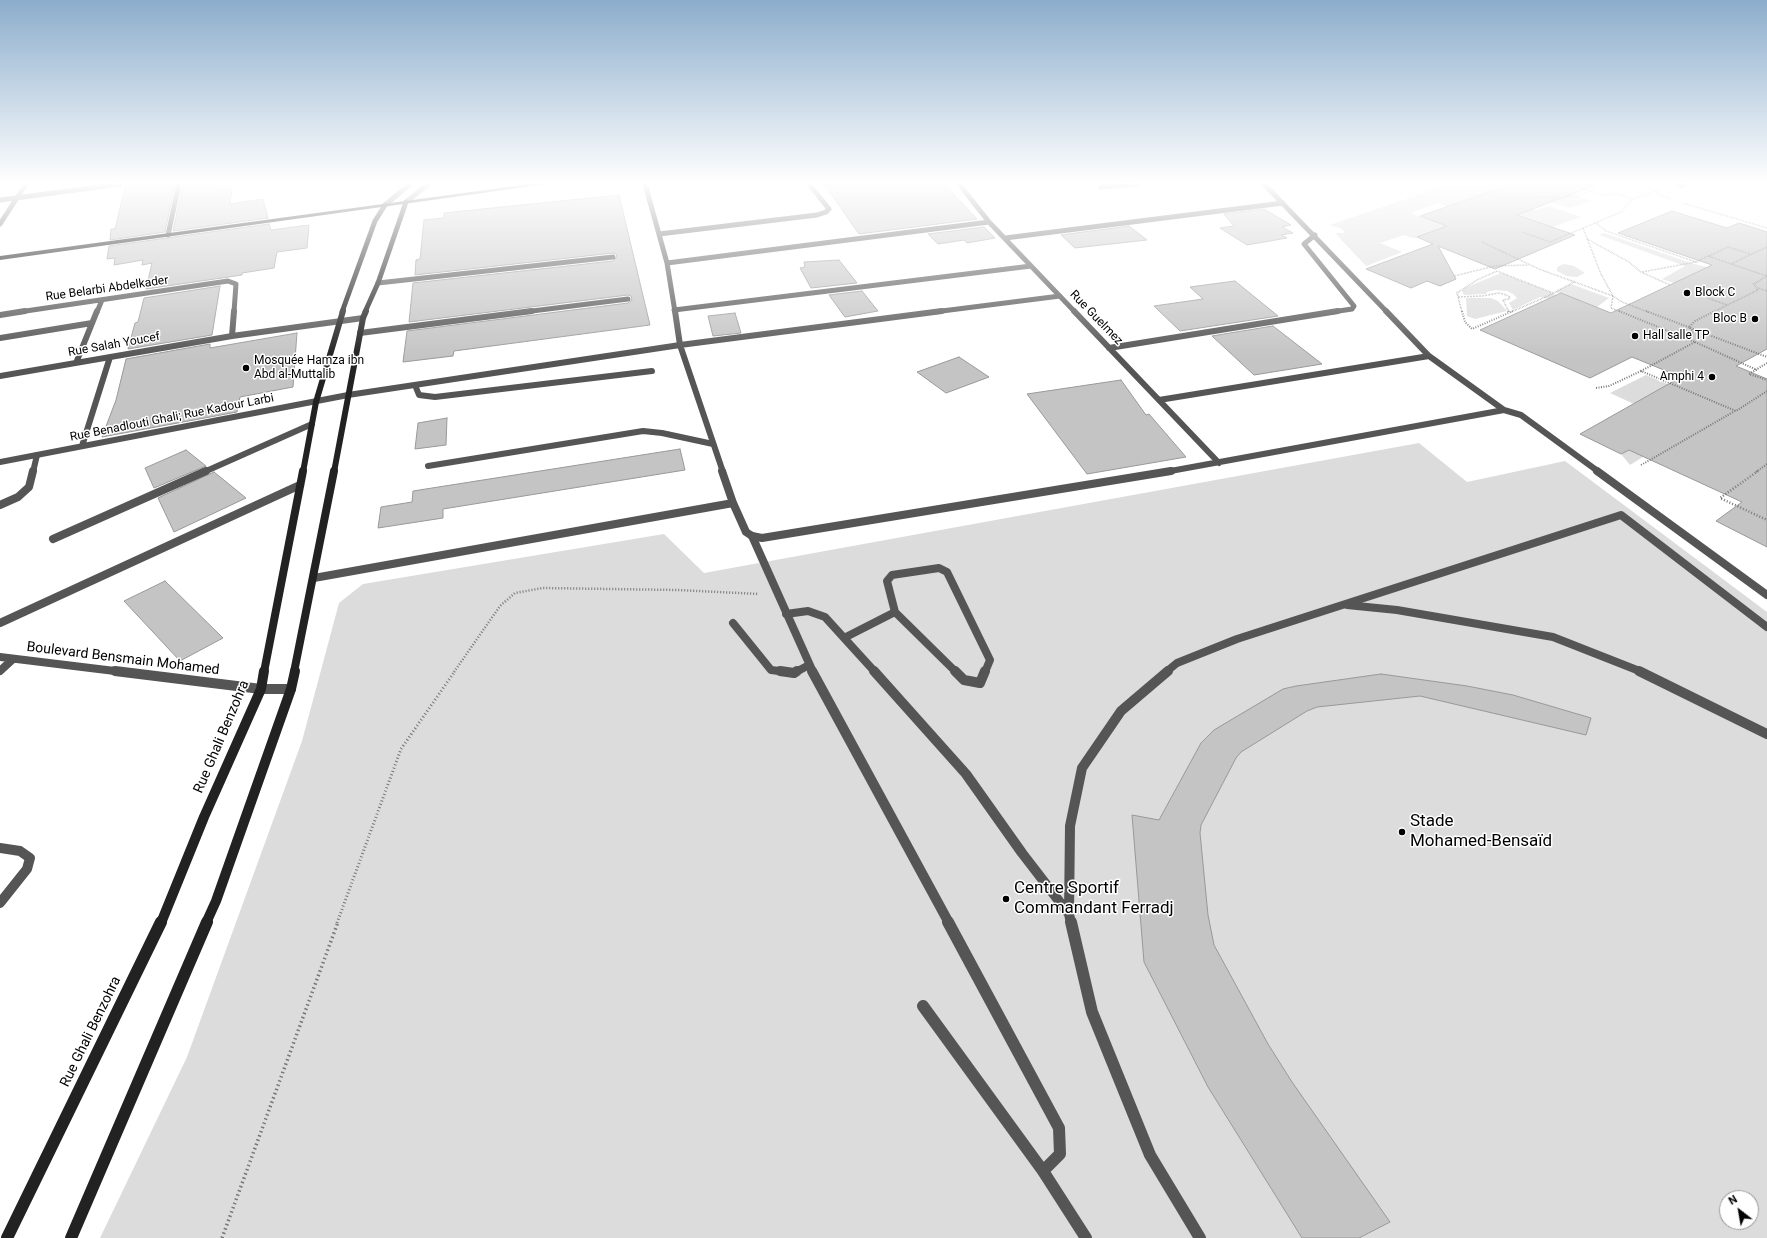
<!DOCTYPE html>
<html>
<head>
<meta charset="utf-8">
<style>
	body { margin:0 }
	#map { position:relative; width:1767px; height:1238px; overflow:hidden; background:#fff; font-family:Roboto,sans-serif }
	canvas { display:block }
	.north { position:absolute; left:1719px; top:1190px; width:40px; height:40px; box-sizing:border-box; background:#fff; border:1px solid #999; border-radius:50%; rotate:329deg; font-size:11px; font-weight:700; line-height:16px; text-align:center; color:#000 }
	.north::after { content:''; display:block; margin:auto; width:14px; height:18px; background:#000; clip-path:polygon(50% 0,100% 100%,50% 72%,0 100%) }
</style>
</head>
<body>
<div id="map">
<canvas width="1767" height="1238"></canvas>
<div class="north">N</div>
</div>
<script>
const ctx = document.querySelector('canvas').getContext('2d');
ctx.lineJoin = 'round';
function fillPath(path, color) { ctx.fillStyle = color; ctx.fill(path, 'evenodd'); }
const shape = rows => new Path2D(rows.map(r => 'M' + r).join(''));
function strokePath(path, color, width, dash) { ctx.strokeStyle = color; ctx.lineWidth = width; ctx.lineCap = dash ? 'butt' : 'round'; ctx.setLineDash(dash || []); ctx.stroke(path); }
function write(font, color, halo, rows, align = 'center') {
  ctx.font = font + ' Roboto,sans-serif'; ctx.lineWidth = 3; ctx.setLineDash([]); ctx.textBaseline = 'middle'; ctx.strokeStyle = halo; ctx.fillStyle = color; for (const [text, x, y, turn = 0] of rows) {
    ctx.save(); ctx.translate(x, y); ctx.rotate((+turn || 0) * Math.PI / 180); ctx.textAlign = isNaN(turn) ? turn : align; if (halo) ctx.strokeText(text, 0, 0); ctx.fillText(text, 0, 0); ctx.restore();
  }
}
fillPath(shape([
	[1449,184,1512,184,1488,193,1536,210,1549,206,1581,217,1552,227,1516,214,1473,216,1438,203,1411,213,1447,226,1416,238,1413,238,1404,235,1380,243,1402,252,1366,266,1335,233,1345,233,1342,229,1330,225],
	[1541,184,1572,194,1592,201,1570,208,1533,196],
	[1604,233,1694,264,1707,267,1674,283,1662,279,1685,266,1599,235],
	[1564,264,1574,266,1585,273,1577,277,1567,276,1557,271,1557,267],
	[1501,273,1557,295,1549,299,1540,297,1513,310,1509,303,1517,298,1513,294,1507,291,1495,290,1487,292,1486,294,1464,295,1462,291,1465,288],
	[1571,284,1609,298,1597,307,1628,321,1596,307,1555,292],
	[1491,298,1498,301,1507,311,1475,319,1467,316,1466,298],
	[1646,375,1724,408,1706,403,1665,386,1634,404,1610,393],
	[1419,443,1467,482,1565,461,1767,612,1767,1238,100,1238,187,1057,302,741,339,603,363,584,664,534,704,573],
	[1727,1198,1751,1198,1751,1222,1727,1222],
	[1640,443,1654,450,1630,465,1621,454]
]), '#dcdcdc');
const building = shape([
	[126,184,175,184,165,232,110,240,111,229,115,229,126,184],
	[183,184,222,184,222,188,232,187,230,204,263,199,268,218,173,231,183,184],
	[824,184,944,184,977,219,859,234,824,184],
	[1512,184,1593,184,1593,186,1517,215,1575,235,1495,269,1438,246,1456,279,1440,286,1427,281,1411,288,1366,269,1433,244,1417,237,1447,226,1420,216,1512,184],
	[619,195,650,325,454,351,453,356,403,362,407,331,628,303,632,300,631,296,628,295,409,322,413,283,613,261,617,257,616,254,613,253,415,275,416,260,420,259,424,220,444,218,444,213,619,195],
	[1264,209,1291,225,1282,227,1293,233,1281,235,1287,238,1247,245,1220,228,1234,226,1224,214,1264,209],
	[1672,211,1727,228,1739,223,1767,232,1767,349,1736,366,1767,379,1767,547,1716,521,1742,502,1629,450,1621,454,1580,434,1681,377,1632,357,1590,378,1480,330,1561,293,1611,313,1712,265,1618,233,1672,211],
	[269,224,271,230,309,225,307,248,277,252,274,268,242,273,242,275,146,289,152,263,142,265,143,260,114,265,115,258,107,259,109,246,269,224],
	[1129,226,1147,240,1075,248,1061,235,1129,226],
	[984,227,995,238,967,243,964,240,938,244,928,234,984,227],
	[839,260,857,283,811,288,800,268,805,267,804,262,839,260],
	[1235,281,1278,316,1180,331,1154,306,1203,299,1190,287,1235,281],
	[220,286,212,335,128,349,135,323,138,322,144,298,220,286],
	[862,291,878,311,845,317,829,295,862,291],
	[735,313,741,333,713,336,708,316,735,313],
	[1273,326,1322,364,1254,375,1212,336,1273,326],
	[297,333,293,387,240,397,237,412,102,437,116,400,126,359,210,344,210,348,297,333],
	[959,357,989,377,946,393,917,372,959,357],
	[1121,380,1146,415,1149,414,1186,457,1087,474,1027,394,1121,380],
	[447,418,446,445,415,449,418,423,447,418],
	[680,449,685,470,443,509,443,518,378,528,381,507,412,502,413,491,680,449],
	[186,450,206,466,154,488,145,468,186,450],
	[214,472,246,498,174,532,158,498,214,472],
	[165,581,223,638,180,661,124,601,165,581],
	[1381,674,1467,686,1513,695,1591,718,1586,735,1420,696,1317,707,1307,711,1241,752,1236,758,1201,825,1200,833,1208,915,1214,945,1268,1044,1292,1082,1390,1222,1359,1238,1302,1238,1208,1087,1144,962,1132,815,1159,820,1201,743,1214,730,1283,689,1296,686,1381,674]
]);
fillPath(building, '#c4c4c4');
strokePath(building, '#999', 1);
strokePath(shape([
	[1578,184,1575,186,1605,195,1617,194,1633,199,1656,191],
	[1634,184,1656,191],
	[1663,188,1656,191,1658,195,1671,199],
	[1530,197,1559,198,1580,195,1590,191],
	[1683,203,1767,228],
	[1596,223,1606,231,1696,262,1708,256,1731,264,1767,247],
	[1583,228,1601,274,1613,296,1611,308,1621,312],
	[1522,232,1550,242,1621,212,1633,199],
	[1587,239,1629,262,1641,272,1670,285],
	[1482,242,1539,269,1613,296,1622,302,1648,312],
	[1709,256,1728,247,1750,254],
	[1731,264,1767,276],
	[1642,272,1696,262],
	[1454,276,1495,266,1529,265],
	[1758,288,1767,291],
	[1458,297,1482,296,1499,293,1506,295,1510,297,1509,299,1503,300,1509,312],
	[1708,298,1727,305],
	[1462,312,1457,293,1477,280,1497,271,1553,293],
	[1511,312,1548,296,1574,282],
	[1713,312,1758,290,1754,284,1767,276]
]), '#777', 1.5, [0.5, 1]);
strokePath(shape([
	[1462,311,1465,322,1472,329,1513,311],
	[1508,311,1509,313],
	[1619,311,1695,342,1641,371],
	[1646,311,1767,357],
	[1685,336,1694,332,1689,327,1695,321,1715,311],
	[1695,342,1757,370],
	[1767,363,1749,374,1767,380],
	[1596,388,1609,386,1641,371,1736,411,1767,391],
	[1641,465,1735,411],
	[1756,472,1767,464]
]), '#777', 2, [1, 1.5]);
strokePath(shape([
	[1758,471,1720,498,1767,520],
	[454,672,500,606,515,593,543,588,678,590,759,594]
]), '#777', 2.5, [1, 2]);
strokePath(shape([
	[337,923,401,749,455,671]
]), '#777', 3, [1, 2.5]);
strokePath(shape([
	[222,1238,338,922]
]), '#777', 3.5, [1.5, 3]);
strokePath(shape([
	[378,283,613,257],
	[524,312,628,299]
]), '#555', 5);
strokePath(shape([
	[360,333,532,311],
	[415,385,419,395,435,397,652,371],
	[428,466,643,431,662,433,713,444],
	[33,472,37,455],
	[204,472,312,424]
]), '#555', 6);
strokePath(shape([
	[0,505,18,497,29,487,33,471],
	[752,536,813,672],
	[53,539,206,471],
	[1347,605,1397,610,1553,637,1642,672],
	[786,614,808,611,825,617,875,672],
	[0,623,300,485],
	[733,623,771,670,787,672],
	[844,638,895,612],
	[796,672,809,665],
	[956,672,895,612,887,581,892,575,939,568,947,572,990,660,985,672],
	[1166,672,1177,663,1237,639,1621,515,1767,627]
]), '#555', 8);
strokePath(shape([
	[780,671,794,673,797,671],
	[812,671,949,923],
	[874,671,966,774,1022,853,1069,914],
	[955,671,964,680,980,683,985,671],
	[1639,671,1767,734],
	[1071,923,1069,914,1070,826,1082,768,1121,711,1168,671]
]), '#555', 10);
strokePath(shape([
	[948,922,1059,1128,1060,1154,1043,1171],
	[1071,922,1092,1012,1150,1155,1200,1238],
	[923,1006,1043,1171,1086,1238]
]), '#555', 12);
strokePath(shape([
	[645,184,667,263,675,312],
	[959,184,989,222,1075,312],
	[1264,184,1387,312],
	[1680,184,1682,186,1685,184],
	[1101,187,1136,184],
	[0,200,121,184],
	[406,202,428,184],
	[385,205,410,184],
	[0,224,26,184],
	[659,234,817,215,826,212,829,209,809,184],
	[168,235,179,184],
	[1315,235,1304,244,1354,306,1352,309,1332,312],
	[1005,238,1283,203],
	[667,263,989,222],
	[674,310,1031,266],
	[19,312,228,281,236,284,234,312],
	[97,312,102,300],
	[934,312,1060,296]
]), '#555', 5);
strokePath(shape([
	[675,311,680,345,723,472],
	[1074,311,1219,463],
	[1386,311,1429,356,1504,410,1521,415,1599,472],
	[0,315,25,311],
	[232,336,234,311],
	[0,338,92,323],
	[1109,348,1338,311],
	[76,363,97,311],
	[0,376,232,336,363,318],
	[1159,400,1429,356],
	[82,446,110,357],
	[0,462,348,395,680,345,942,311],
	[1165,472,1504,410]
]), '#555', 6);
strokePath(shape([
	[722,471,733,503,746,532,752,536,762,538,1171,471],
	[1597,471,1767,595],
	[314,578,733,503],
	[0,657,123,672],
	[0,671,13,659]
]), '#555', 8);
strokePath(shape([
	[115,671,261,689,291,689],
	[0,848,20,851,30,858,27,869,0,903]
]), '#555', 10);
strokePath(shape([
	[342,312,375,221,385,205],
	[365,312,378,283,406,202]
]), '#222', 5);
strokePath(shape([
	[303,472,316,402,343,311],
	[334,472,363,318,366,311]
]), '#222', 6);
strokePath(shape([
	[264,672,303,471],
	[294,672,334,471]
]), '#222', 8);
strokePath(shape([
	[161,923,204,817,261,689,264,671],
	[206,923,216,901,291,689,295,671]
]), '#222', 10);
strokePath(shape([
	[7,1238,161,922],
	[71,1238,207,922]
]), '#222', 12);
fillPath(shape([
	[530,184,547,184,0,260,0,256,530,184]
]), '#000');
const sky = ctx.createLinearGradient(0, 0, 0, 358);
sky.addColorStop(0, '#8cadcc');
sky.addColorStop(0.51, '#fff');
sky.addColorStop(1, '#ffffff00');
ctx.fillStyle = sky;
ctx.fillRect(0, 0, 1767, 358);
for (const [x, y, r, color] of [
	[1687,293,4,"#000"],
	[1755,319,4,"#000"],
	[1635,336,4,"#000"],
	[246,368,4,"#000"],
	[1712,377,4,"#000"],
	[1402,832,4,"#000"],
	[1006,899,4,"#000"]
]) { const dot = new Path2D(); dot.arc(x, y, r, 0, 2 * Math.PI); ctx.fillStyle = color; ctx.fill(dot); strokePath(dot, '#fff', 1.5); }
write('12px', '#000', '#fff', [
	["Rue Belarbi Abdelkader",107,289,-8],
	["Rue Guelmez",1096,318,46],
	["Rue Salah Youcef",114,345,-10],
	["Rue Benadlouti Ghali; Rue Kadour Larbi",172,418,-11]
]);
write('12px', '#000', '#fff', [
	["Block C",1695,293],
	["Bloc B",1747,319,"right"],
	["Hall salle TP",1643,336],
	["Mosquée Hamza ibn",254,361],
	["Abd al-Muttalib",254,375],
	["Amphi 4",1704,377,"right"]
], 'left');
write('14px', '#000', '#fff', [
	["Boulevard Bensmain Mohamed",123,659,7],
	["Rue Ghali Benzohra",222,737,-67],
	["Rue Ghali Benzohra",91,1032,-64]
]);
write('17px', '#000', '#fff', [
	["Stade",1410,822],
	["Mohamed-Bensaïd",1410,842],
	["Centre Sportif",1014,889],
	["Commandant Ferradj",1014,909]
], 'left');
</script>
</body>
</html>
